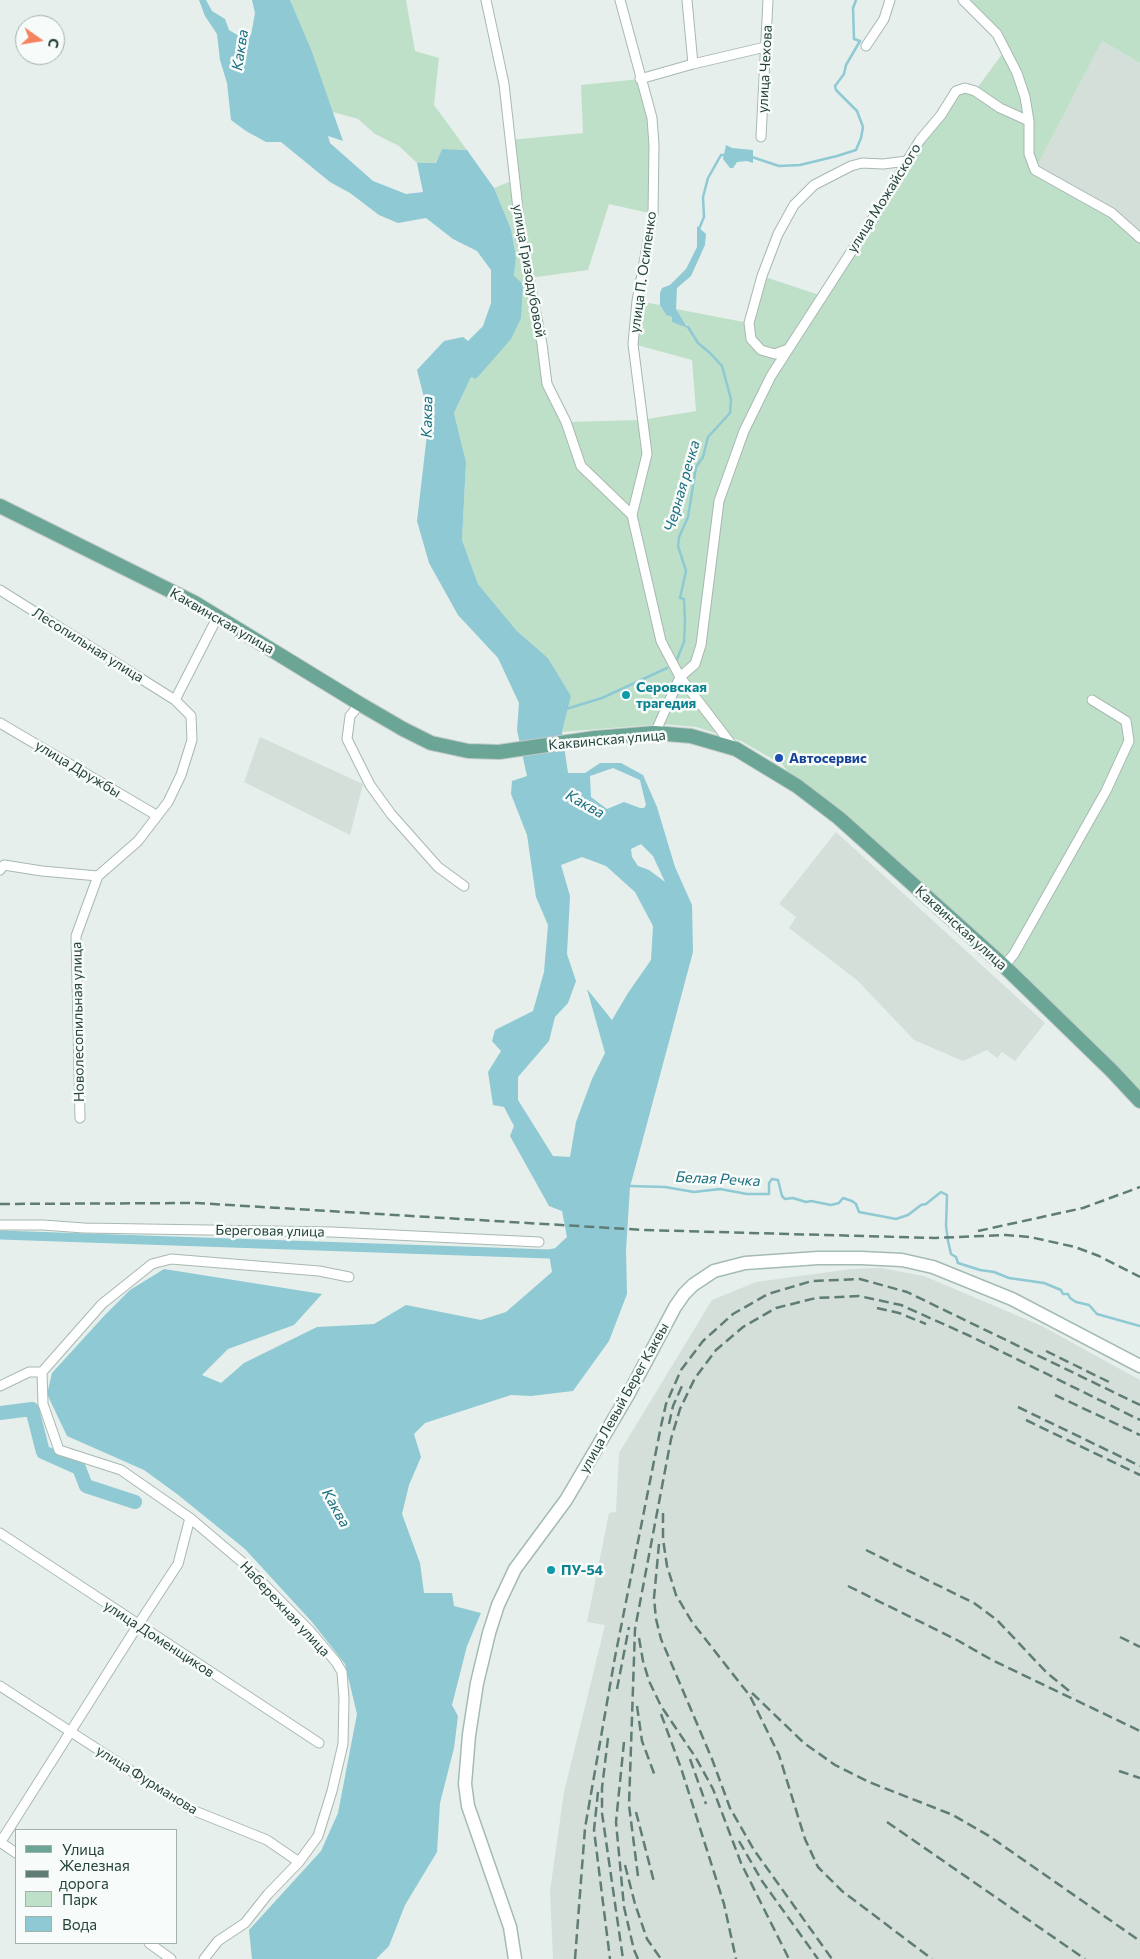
<!DOCTYPE html>
<html>
<head>
<meta charset="utf-8">
<style>
	body { margin:0 }
	#map { position:relative; width:1140px; height:1959px; overflow:hidden; background:#e6efeb; font-family:Commissioner,sans-serif }
	canvas { display:block }
	.legend { position:absolute; left:15px; top:1829px; width:162px; height:115px; box-sizing:border-box; background:#f7fbf9; border:1px solid #a3b1ad; margin:0; padding:6px 9px; list-style:none; font-size:15px; color:#24423a }
	.legend li { display:flex; align-items:center; gap:10px; height:25px }
	.legend b { width:25px; border:1px solid #a3b1ad }
	.north { position:absolute; left:15px; top:15px; width:50px; height:50px; box-sizing:border-box; background:#f7fbf9; border:1px solid #a3b1ad; border-radius:50%; rotate:103deg; font-size:14px; font-weight:700; line-height:20px; text-align:center; color:#24423a }
	.north::after { content:''; display:block; margin:auto; width:18px; height:22px; background:#f4845f; clip-path:polygon(50% 0,100% 100%,50% 72%,0 100%) }
</style>
</head>
<body>
<div id="map">
<canvas width="1140" height="1959"></canvas>
<ul class="legend">
<li><b style="height:6px;background:#6aa596"></b>Улица</li>
<li><b style="height:6px;background:#5f7d75"></b>Железная дорога</li>
<li><b style="height:14px;background:#bfe0c8"></b>Парк</li>
<li><b style="height:14px;background:#8ec9d4"></b>Вода</li>
</ul>
<div class="north">С</div>
</div>
<script>
const ctx = document.querySelector('canvas').getContext('2d');
ctx.lineJoin = 'round';
function fillPath(path, color) { ctx.fillStyle = color; ctx.fill(path, 'evenodd'); }
const shape = rows => new Path2D(rows.map(r => 'M' + r).join(''));
function strokePath(path, color, width, dash) { ctx.strokeStyle = color; ctx.lineWidth = width; ctx.lineCap = dash ? 'butt' : 'round'; ctx.setLineDash(dash || []); ctx.stroke(path); }
function write(font, color, halo, rows, align = 'center') {
  ctx.font = font + ' Commissioner,sans-serif'; ctx.lineWidth = 5; ctx.setLineDash([]); ctx.textBaseline = 'middle'; ctx.strokeStyle = halo; ctx.fillStyle = color; for (const [text, x, y, turn = 0] of rows) {
    ctx.save(); ctx.translate(x, y); ctx.rotate((+turn || 0) * Math.PI / 180); ctx.textAlign = isNaN(turn) ? turn : align; if (halo) ctx.strokeText(text, 0, 0); ctx.fillText(text, 0, 0); ctx.restore();
  }
}
fillPath(shape([
	[1102,41,1140,63,1140,238,1035,170],
	[260,737,363,784,350,835,244,782],
	[836,832,1045,1023,1015,1061,1002,1052,997,1058,987,1050,963,1061,914,1040,857,980,789,928,796,917,779,904],
	[881,1268,924,1276,1042,1326,1140,1380,1140,1959,553,1959,550,1891,564,1792,605,1625,587,1622,609,1513,616,1512,619,1453,712,1300,756,1282,851,1269]
]), '#d4dfda');
fillPath(shape([
	[290,0,406,0,415,51,439,58,434,105,467,150,442,149,436,163,417,163,399,146,375,134,358,119,333,112],
	[972,0,1140,0,1140,63,1102,41,1035,170,1112,213,1140,238,1140,1101,1112,1071,797,786,783,765,741,741,696,727,661,724,562,732,571,696,548,658,517,631,478,584,462,540,466,462,454,413,471,377,477,379,514,276,516,257,511,229,494,188,514,180,510,140,583,133,581,85,640,79,652,118,653,214,609,204,588,270,529,278,547,384,566,422,641,420,696,411,692,360,633,344,637,301,660,305,666,315,672,317,672,322,688,327,676,309,749,323,762,276,822,296,956,91,975,91,1005,50,968,5]
]), '#bfe0c8');
fillPath(shape([
	[199,0,206,0,212,11,225,19,229,30,239,36,251,35,255,13,252,0,290,0,312,52,343,141,328,136,330,143,373,181,406,194,423,192,417,163,436,163,442,149,467,150,494,188,511,229,516,257,514,276,523,284,521,318,511,339,476,379,471,377,454,413,466,462,462,540,478,584,517,631,548,658,571,696,562,732,568,773,585,773,600,763,621,763,643,775,657,807,675,867,692,905,693,952,630,1187,626,1250,627,1294,609,1341,573,1391,531,1396,511,1395,425,1423,414,1434,421,1457,409,1485,402,1514,420,1563,424,1593,452,1593,454,1606,481,1613,467,1646,452,1705,458,1716,454,1748,440,1803,437,1852,405,1905,389,1946,376,1959,252,1959,249,1930,321,1851,338,1813,357,1714,345,1664,312,1622,245,1549,177,1494,144,1470,67,1436,47,1394,52,1373,104,1316,130,1290,164,1269,322,1294,294,1325,228,1349,202,1375,221,1383,244,1363,317,1327,374,1324,406,1305,481,1320,506,1312,552,1272,549,1254,567,1237,562,1211,549,1206,510,1136,514,1126,504,1107,493,1105,488,1072,501,1051,492,1041,495,1030,533,1011,544,972,548,925,536,897,527,835,511,794,512,781,527,776,517,730,519,703,498,658,458,615,429,563,417,521,429,417,417,370,444,341,463,337,468,341,483,326,491,303,491,270,477,251,453,239,426,218,398,223,379,215,350,193,330,182,281,142,266,142,246,131,231,120,227,83,220,60,217,34,205,16],
	[613,768,640,780,646,805,644,808,640,808,624,802,607,809,591,797,590,776],
	[641,844,653,856,665,882,649,870,638,866,632,857,631,849],
	[582,857,606,866,635,892,653,926,651,960,628,993,612,1020,587,989,605,1053,592,1079,576,1122,570,1157,553,1156,518,1100,518,1077,549,1041,555,1017,568,1003,576,981,567,954,570,896,561,865],
	[726,145,732,148,753,150,753,163,747,161,737,162,733,168,730,168,723,159],
	[697,226,706,234,705,245,691,276,677,288,676,309,688,328,672,322,672,317,666,315,660,305,660,293,662,288,670,285,686,269,697,247]
]), '#8ec9d4');
strokePath(shape([
	[752,157,779,166,800,165,837,156,856,150,861,138,863,127,857,111,836,90,835,86,844,74,846,65,860,41,854,39,853,8,856,0],
	[699,229,704,217,703,197,708,178,721,155,726,155],
	[676,662,684,642,685,621,684,599,680,598,686,571,678,546,679,537,688,517,696,467,703,457,708,437,730,413,731,399,722,366,710,353,698,343,688,327],
	[566,709,602,698,667,668],
	[629,1186,665,1187,694,1192,720,1189,747,1194,769,1194,769,1183,772,1179,778,1180,782,1196,785,1199,793,1198,806,1202,811,1201,831,1205,839,1203,843,1198,852,1201,856,1204,859,1212,896,1219,908,1215,921,1205,926,1204,941,1192,947,1195,946,1226,948,1241,951,1254,956,1257,958,1263,980,1270,994,1272,1009,1278,1044,1283,1061,1290,1063,1294,1068,1294,1070,1298,1076,1302,1089,1305,1097,1314,1140,1326]
]), '#8ec9d4', 2.5);
strokePath(shape([
	[0,1235,549,1254,560,1252]
]), '#8ec9d4', 9);
strokePath(shape([
	[0,1413,32,1409,43,1452,79,1468,86,1486,135,1502]
]), '#8ec9d4', 14);
const minor = shape([
	[486,0,504,84,521,236,542,344,547,384,566,422,581,466,632,515],
	[620,0,652,118,654,145,653,214,637,301,633,344,647,454,632,515,661,641,680,677,735,749],
	[687,0,693,64],
	[963,0,997,34,1017,73,1025,97,1029,121,1029,154,1035,170,1112,213,1140,238],
	[866,46,884,19,890,0],
	[640,79,693,64,765,47],
	[761,137,768,0],
	[788,349,775,354,761,350,751,339,749,323,762,276,778,234,794,205,814,185,851,166,862,163,883,164,907,161],
	[0,590,175,700,191,716,192,740,181,775,168,802,138,841,98,876,76,936,80,1118],
	[175,700,218,616],
	[360,704,350,716,347,739,370,785,391,814,438,867,464,886],
	[0,723,156,815],
	[655,733,680,677,695,664,701,645,719,501,744,431,771,376,891,190,907,161,920,140,941,115,956,91,965,88,975,91,1000,108,1029,121],
	[0,870,4,865,42,871,98,876],
	[1004,966,1014,954,1106,791,1129,741,1126,721,1092,700],
	[0,1225,43,1225,84,1228,332,1232,539,1242],
	[42,1372,43,1404,59,1450,121,1470,190,1518,242,1562,310,1631,336,1662,342,1672,344,1699,343,1744,332,1791,318,1836,299,1862,268,1894,245,1923,218,1941,204,1959],
	[0,1386,29,1372,42,1372,102,1304,152,1264,171,1259,319,1271,349,1277],
	[0,1533,319,1743],
	[0,1686,190,1809,267,1840,299,1862],
	[0,1842,16,1853],
	[0,1843,138,1625,178,1564,190,1518],
	[149,1943,171,1959]
]);
const secondary = shape([
	[515,1959,510,1927,468,1806,465,1784,469,1735,477,1683,489,1633,498,1605,515,1569,566,1500,628,1395,675,1307,684,1294,693,1285,714,1271,745,1263,818,1258,861,1258,902,1260,933,1267,1012,1299,1140,1366]
]);
const primary = shape([
	[0,506,195,603,360,704,403,729,431,743,468,751,499,752,595,738,655,733,691,736,736,749,797,786,839,818,1004,966,1112,1071,1140,1101]
]);
strokePath(minor, '#a8b8b2', 11);
strokePath(secondary, '#a4bbb3', 15);
strokePath(primary, '#c2cac8', 16);
strokePath(minor, '#fff', 9);
strokePath(secondary, '#fff', 12);
strokePath(primary, '#6aa596', 14);
strokePath(shape([
	[0,1204,196,1203,644,1230,935,1238,1006,1235,1030,1237,1075,1247,1099,1256,1140,1277],
	[978,1231,1083,1208,1140,1187],
	[877,1308,899,1313,926,1324],
	[1046,1351,1111,1383],
	[1055,1395,1140,1435],
	[1018,1407,1140,1466],
	[1026,1420,1140,1475],
	[669,1424,673,1406,682,1386],
	[663,1513,663,1539,667,1566,676,1595,692,1622,750,1696,779,1755,805,1839,818,1867,842,1891,932,1959],
	[659,1544,654,1598,656,1619,661,1639,712,1759,730,1808,754,1850,832,1959],
	[866,1550,974,1603,997,1620,1047,1673,1073,1694],
	[848,1586,957,1640,992,1660,1140,1731],
	[1120,1637,1140,1647],
	[639,1638,643,1661,649,1681,661,1706,696,1758,713,1789,741,1863,789,1959],
	[617,1689,629,1627],
	[752,1693,804,1743,835,1765,869,1782,953,1815,989,1836,1140,1941],
	[637,1706,642,1741,655,1776],
	[661,1714,681,1768,724,1904,736,1959],
	[608,1738,602,1788,602,1813,623,1959],
	[624,1742,616,1822,624,1907,634,1950,638,1959],
	[690,1759,706,1804],
	[1119,1771,1140,1778],
	[598,1792,594,1830,610,1959],
	[636,1812,654,1882],
	[887,1822,1085,1959],
	[739,1841,762,1881,818,1959],
	[625,1865,635,1904,647,1939,661,1959],
	[638,1876,629,1805,635,1629,671,1439,680,1409,695,1378,716,1350,743,1327,776,1308,816,1298,859,1296,901,1305,970,1336,1140,1420],
	[575,1959,585,1828,615,1657,661,1426,666,1404,681,1370,703,1341,733,1314,768,1294,812,1281,860,1279,907,1292,1140,1405]
]), '#5f7d75', 2.5, [10, 5]);
for (const [x, y, r, color] of [
	[626,695,5,"#0f9aa8"],
	[779,758,5,"#1a4fb4"],
	[551,1570,5,"#0f9aa8"]
]) { const dot = new Path2D(); dot.arc(x, y, r, 0, 2 * Math.PI); ctx.fillStyle = color; ctx.fill(dot); strokePath(dot, '#f7fbf9', 2); }
write('14px', '#24423a', '#f7fbf9', [
	["улица Чехова",765,69,-87],
	["улица Можайского",884,198,-58],
	["улица Гризодубовой",529,271,80],
	["улица П. Осипенко",643,272,-82],
	["Каквинская улица",222,621,30],
	["Лесопильная улица",88,645,32],
	["Каквинская улица",607,740,-5],
	["улица Дружбы",78,769,31],
	["Каквинская улица",961,928,42],
	["Новолесопильная улица",78,1022,-91],
	["Береговая улица",270,1231,1],
	["улица Левый Берег Каквы",624,1398,-61],
	["Набережная улица",285,1609,47],
	["улица Доменщиков",159,1639,33],
	["улица Фурманова",147,1780,32]
]);
write('bold 14px', '#0d838f', '#f7fbf9', [
	["Серовская",636,687],
	["трагедия",636,703],
	["ПУ-54",561,1570]
], 'left');
write('bold 14px', '#164399', '#f7fbf9', [
	["Автосервис",789,758]
], 'left');
write('italic 15px', '#1c6f80', '#f7fbf9', [
	["Каква",240,50,-81],
	["Каква",427,417,-89],
	["Черная речка",682,486,-74],
	["Каква",585,804,29],
	["Белая Речка",718,1179,3],
	["Каква",336,1508,61]
]);
</script>
</body>
</html>
